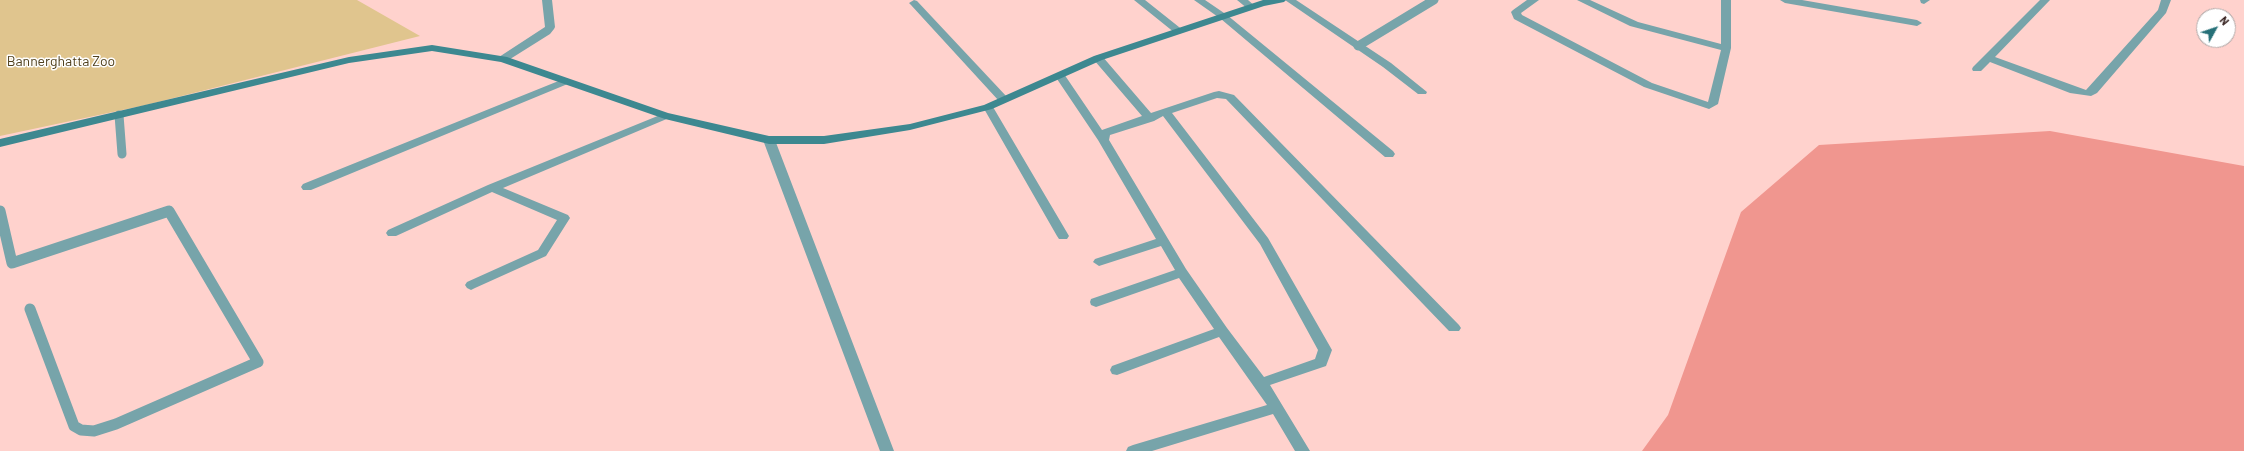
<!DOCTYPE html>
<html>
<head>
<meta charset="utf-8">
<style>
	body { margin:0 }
	#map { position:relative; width:2244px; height:451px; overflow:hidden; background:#ffd2cd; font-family:Barlow,sans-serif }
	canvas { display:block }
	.north { position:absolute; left:2196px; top:8px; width:40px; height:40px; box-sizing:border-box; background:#fff; border:1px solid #aea6a5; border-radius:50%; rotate:50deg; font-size:11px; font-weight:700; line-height:16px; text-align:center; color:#35211f }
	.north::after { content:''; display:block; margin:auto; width:14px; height:18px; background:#267078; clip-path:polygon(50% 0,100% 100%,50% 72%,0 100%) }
</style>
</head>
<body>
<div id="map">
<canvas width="2244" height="451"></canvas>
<div class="north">N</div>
</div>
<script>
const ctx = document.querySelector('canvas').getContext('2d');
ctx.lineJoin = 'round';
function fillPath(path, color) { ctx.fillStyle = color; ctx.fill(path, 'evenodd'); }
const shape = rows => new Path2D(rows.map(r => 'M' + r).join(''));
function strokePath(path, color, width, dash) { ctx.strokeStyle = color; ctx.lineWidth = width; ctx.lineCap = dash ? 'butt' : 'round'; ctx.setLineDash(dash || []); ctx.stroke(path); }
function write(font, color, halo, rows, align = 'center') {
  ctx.font = font + ' Barlow,sans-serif'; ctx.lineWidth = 3; ctx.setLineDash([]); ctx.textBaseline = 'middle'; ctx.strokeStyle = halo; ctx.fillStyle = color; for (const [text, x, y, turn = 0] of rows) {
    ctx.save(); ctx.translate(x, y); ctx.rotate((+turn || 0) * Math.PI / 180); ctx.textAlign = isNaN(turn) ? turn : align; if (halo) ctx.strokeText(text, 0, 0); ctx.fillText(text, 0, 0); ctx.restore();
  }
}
fillPath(shape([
	[0,0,357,0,420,36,146,105,0,136]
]), '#e0c58e');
fillPath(shape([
	[2050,131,2244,166,2244,451,1642,451,1668,415,1741,212,1819,145]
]), '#f0968f');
strokePath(shape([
	[1358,46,1434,0],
	[119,115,122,154]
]), '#77a4aa', 9);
strokePath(shape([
	[0,211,12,263,169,211,258,362,116,424,94,431,81,430,74,426,30,309]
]), '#77a4aa', 11);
fillPath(shape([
	[542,0,552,0,555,27,554,29,550,34,507,61,499,61,498,59,499,57,545,27,542,0],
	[914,0,917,1,1007,97,1008,99,1007,101,999,101,911,5,909,3,914,0],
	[1134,0,1145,0,1184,31,1179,34,1175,33,1134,0],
	[1194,0,1205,0,1227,15,1393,151,1395,154,1393,157,1385,157,1221,19,1194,0],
	[1237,0,1248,0,1256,7,1254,9,1248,9,1237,0],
	[1285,0,1296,0,1391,63,1427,92,1426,94,1418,94,1383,67,1285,0],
	[1527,0,1539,0,1521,13,1522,15,1652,83,1708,102,1721,50,1630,26,1577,0,1590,0,1638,22,1721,44,1721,0,1731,0,1731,48,1718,104,1709,109,1644,87,1514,19,1511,12,1513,10,1527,0],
	[1780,0,1802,0,1917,20,1922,23,1917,26,1785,3,1780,0],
	[1920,0,1930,0,1924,4,1921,3,1920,0],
	[2040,0,2050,0,1995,57,2086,90,2158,10,2161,0,2171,0,2166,13,2097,93,2091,96,2070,93,1990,62,1981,71,1973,71,1972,69,1973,67,2040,0],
	[1098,55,1102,56,1151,113,1214,92,1219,91,1234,95,1459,325,1461,328,1459,331,1449,331,1226,99,1217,98,1172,113,1268,238,1332,350,1326,366,1270,385,1310,451,1295,451,1273,414,1152,451,1126,451,1128,447,1133,445,1267,405,1219,337,1117,375,1112,374,1110,370,1112,366,1214,329,1179,278,1096,307,1091,305,1090,302,1091,299,1175,270,1161,246,1099,266,1093,262,1095,259,1156,239,1098,140,1055,76,1056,74,1064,74,1102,130,1142,116,1094,60,1093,58,1098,55],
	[1163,116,1260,244,1318,350,1315,359,1264,377,1227,328,1186,269,1109,140,1110,135,1154,121,1163,116],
	[566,78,571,81,570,83,311,190,303,190,301,187,303,184,566,78],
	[988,104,993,107,1069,236,1067,239,1059,239,1057,236,983,107,988,104],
	[665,113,670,116,669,118,503,188,568,215,570,218,546,256,475,288,471,290,467,288,465,285,467,282,538,250,557,220,492,192,396,236,388,236,386,233,388,230,488,185,665,113],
	[769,136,775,140,894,451,880,451,763,140,769,136]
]), '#77a4aa');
fillPath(shape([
	[1263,0,1286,0,1284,2,1264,6,1102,60,992,109,910,130,824,144,769,144,665,119,501,62,432,51,349,63,0,147,0,139,349,57,432,45,507,57,668,113,769,136,824,136,910,124,984,105,1094,56,1263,0]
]), '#3d8890');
write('14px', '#50401d', '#fff', [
	["Bannerghatta Zoo",61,61]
]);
</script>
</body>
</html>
